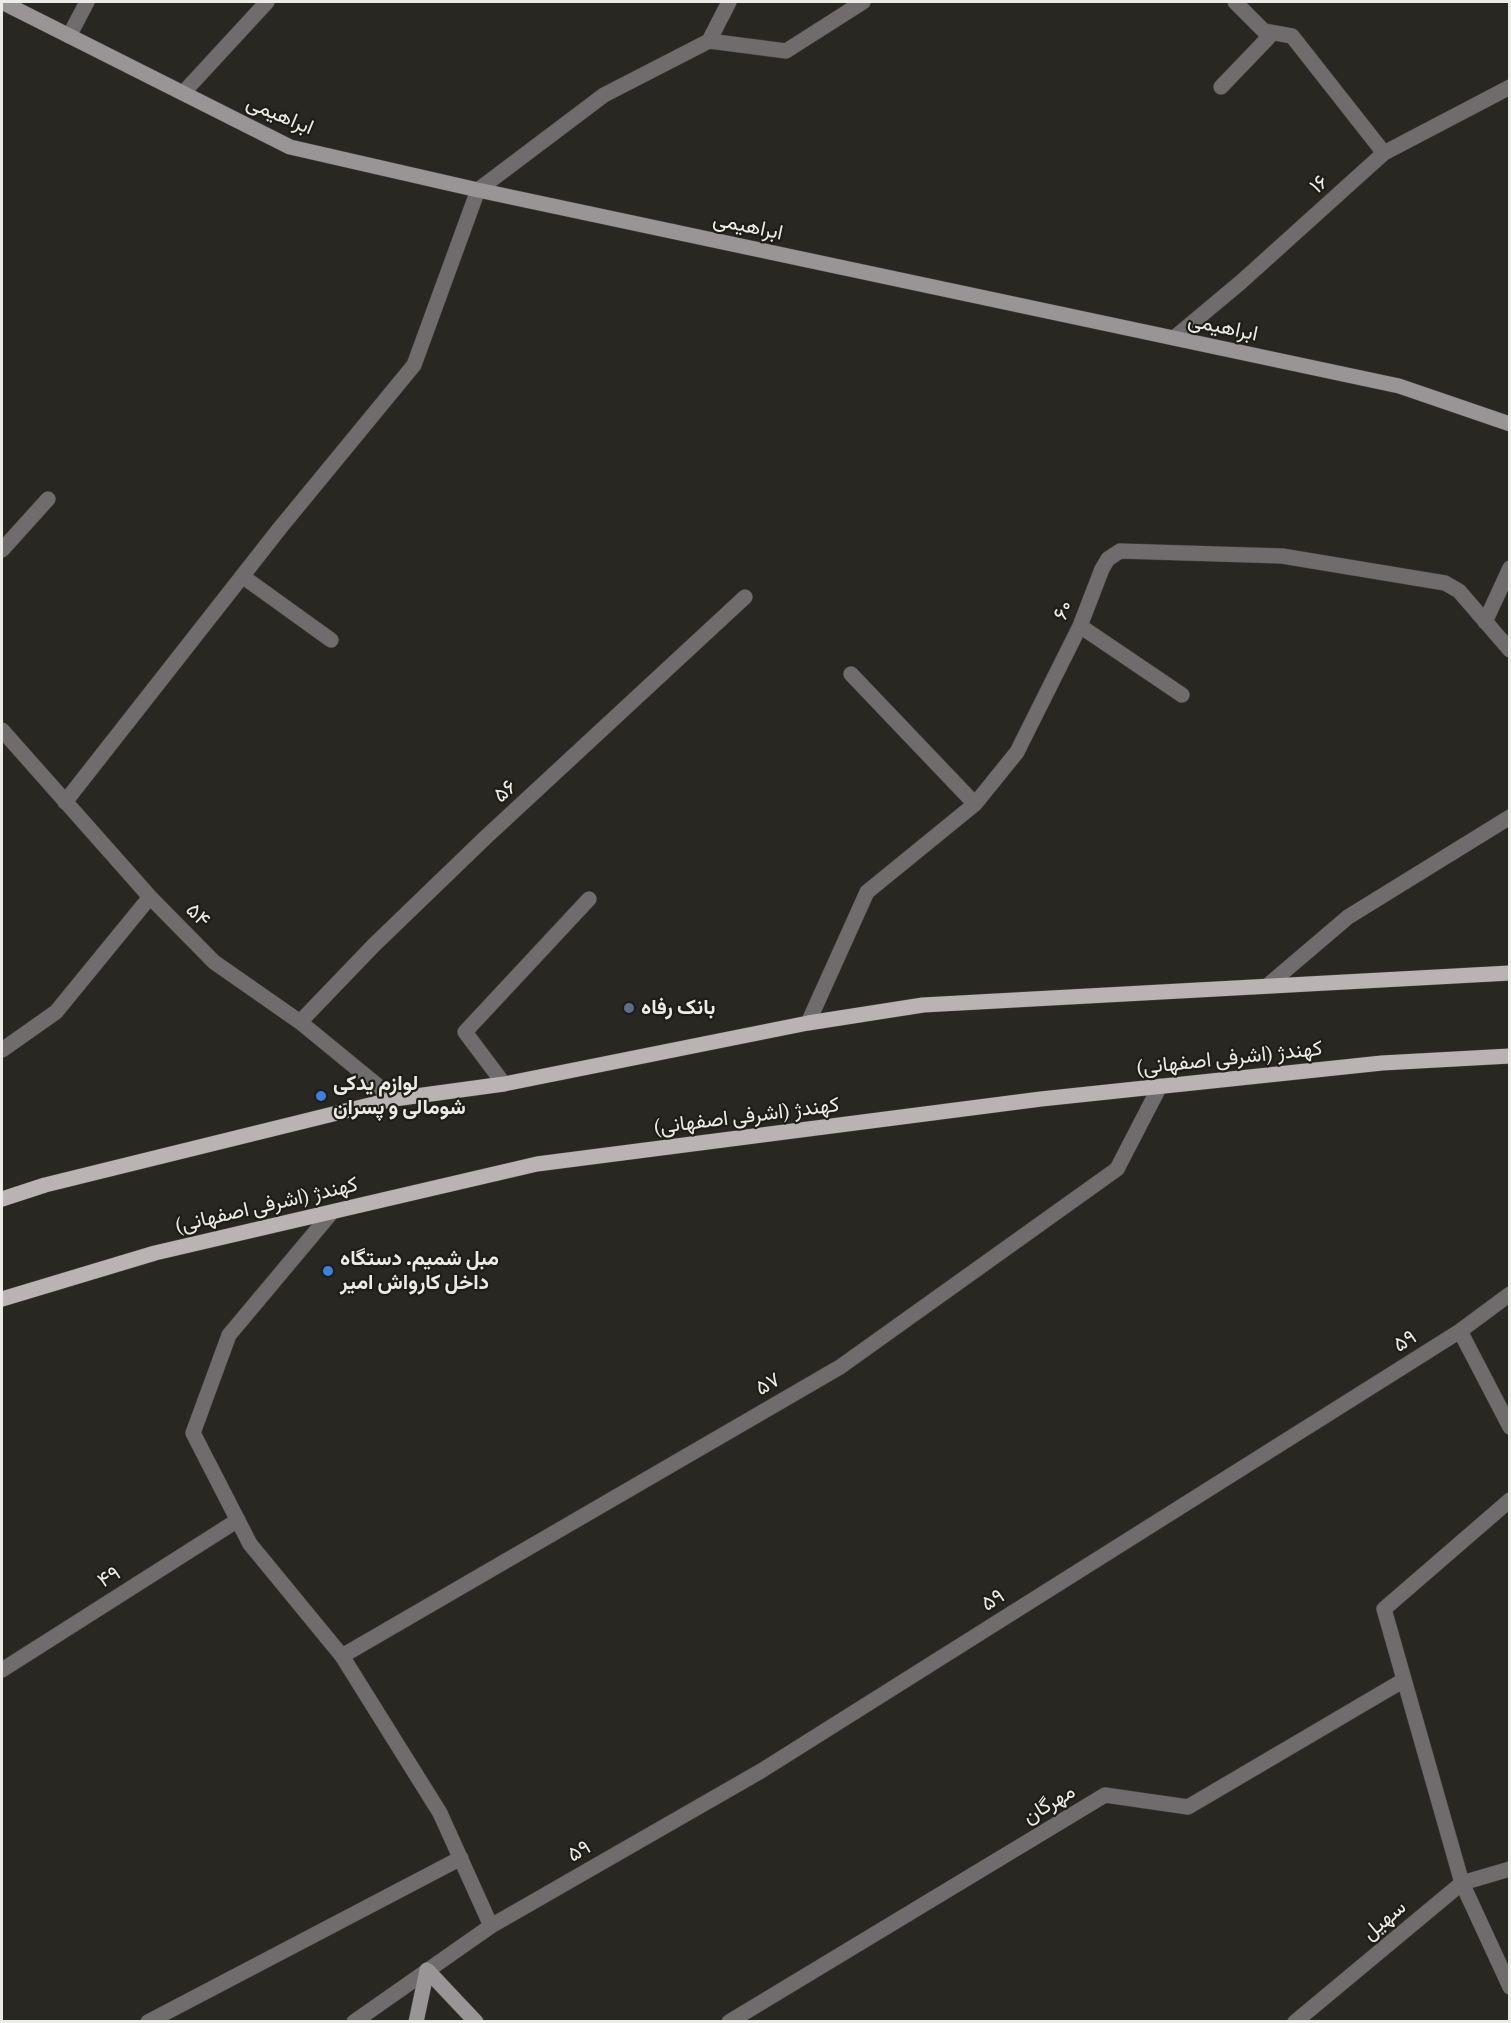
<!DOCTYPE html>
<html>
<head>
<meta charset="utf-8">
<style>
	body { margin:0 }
	#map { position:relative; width:1511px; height:2023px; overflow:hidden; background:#282721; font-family:"Crimson Pro",serif }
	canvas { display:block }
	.frame { position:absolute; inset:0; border:3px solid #ebebe7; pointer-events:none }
</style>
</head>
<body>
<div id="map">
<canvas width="1511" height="2023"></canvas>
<div class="frame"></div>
</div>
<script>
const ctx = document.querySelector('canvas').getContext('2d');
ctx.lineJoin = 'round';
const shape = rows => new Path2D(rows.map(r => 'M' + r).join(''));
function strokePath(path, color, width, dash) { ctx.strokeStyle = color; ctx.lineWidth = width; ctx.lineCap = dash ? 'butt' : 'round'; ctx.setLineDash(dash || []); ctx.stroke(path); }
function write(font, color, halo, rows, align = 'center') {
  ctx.font = font + ' "Crimson Pro",Vazirmatn,serif'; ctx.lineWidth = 4.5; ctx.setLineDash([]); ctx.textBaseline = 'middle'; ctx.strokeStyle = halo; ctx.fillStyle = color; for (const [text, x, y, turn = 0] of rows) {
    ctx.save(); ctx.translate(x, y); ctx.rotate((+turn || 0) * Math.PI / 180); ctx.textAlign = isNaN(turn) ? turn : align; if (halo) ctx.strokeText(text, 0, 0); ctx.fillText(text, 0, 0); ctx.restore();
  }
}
const street = shape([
	[1264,31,1292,36,1384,153],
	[69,36,87,2],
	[709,41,786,51,863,2],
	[1221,87,1268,38,1264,31,1235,2],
	[183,93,267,2],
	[1174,338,1241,282,1384,153,1510,87],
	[2,550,48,499],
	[242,576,331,640],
	[1485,622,1510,568],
	[1080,626,1182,695],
	[851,674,975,804],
	[2,730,150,897,214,962,300,1022,394,1099],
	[65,802,280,528,414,365,478,190,604,95,709,41,729,2],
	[1267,986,1348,917,1510,817],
	[300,1022,374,945,486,837,745,597],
	[808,1023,867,892,975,804,1017,752,1080,626,1102,569,1108,559,1120,551,1282,556,1445,583,1459,591,1510,650],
	[2,1050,56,1012,150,897],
	[504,1084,465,1032,589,899],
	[332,1212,229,1335,193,1433,250,1544,342,1656,440,1813,491,1926],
	[1460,1331,1510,1427],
	[1510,1500,1384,1609,1462,1883,1510,1987],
	[342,1656,840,1367,1117,1169,1160,1086],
	[2,1670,238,1520],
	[148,2022,461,1858],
	[354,2022,491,1926,761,1771,1460,1331,1510,1294],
	[729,2022,1105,1795,1188,1807,1404,1680],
	[1295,2022,1462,1883,1510,1869]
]);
const secondary = shape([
	[2,2,290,147,478,190,1399,386,1510,424],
	[427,1970,476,2022],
	[416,2022,427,1970]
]);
const primary = shape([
	[2,1199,45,1185,394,1099,504,1084,808,1023,923,1005,1510,973],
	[2,1299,155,1253,537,1164,1041,1099,1382,1063,1510,1056]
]);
strokePath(street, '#43423d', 16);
strokePath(secondary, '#43423d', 16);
strokePath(primary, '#43423d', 16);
strokePath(street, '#706c6d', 15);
strokePath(secondary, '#999495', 15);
strokePath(primary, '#bab3b4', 15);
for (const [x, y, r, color] of [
	[629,1008,6,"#5c6f8a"],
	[321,1096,6,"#3f7fe0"],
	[328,1271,6,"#3f7fe0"]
]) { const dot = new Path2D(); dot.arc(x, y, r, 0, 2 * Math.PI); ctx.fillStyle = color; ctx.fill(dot); strokePath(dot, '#1e1d18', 2); }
write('21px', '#ebebe7', '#1e1d18', [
	["ابراهیمی",280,115,23],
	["۱۶",1319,184,-42],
	["ابراهیمی",748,226,12],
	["ابراهیمی",1223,327,12],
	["۶۰",1063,610,-67],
	["۵۶",505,791,-43],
	["۵۴",198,915,45],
	["کهندژ (اشرفی اصفهانی)",1229,1058,-6],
	["کهندژ (اشرفی اصفهانی)",746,1116,-7],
	["کهندژ (اشرفی اصفهانی)",266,1205,-13],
	["۵۹",1405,1341,-32],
	["۵۷",768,1384,-30],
	["۴۹",109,1577,-32],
	["۵۹",993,1600,-32],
	["مهرگان",1049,1804,-31],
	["۵۹",579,1851,-30],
	["سهیل",1384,1920,-40]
]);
write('bold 21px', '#ebebe7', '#1e1d18', [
	["بانک رفاه",641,1008],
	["لوازم یدکی",333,1084],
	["شومالی و پسران",333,1108],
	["مبل شمیم. دستگاه",340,1259],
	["داخل کارواش امیر",340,1283]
], 'left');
</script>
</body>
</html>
